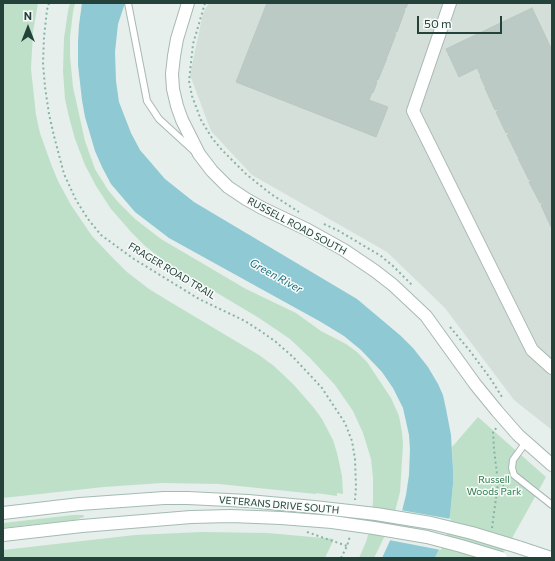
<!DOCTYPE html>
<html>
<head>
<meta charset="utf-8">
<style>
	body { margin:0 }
	#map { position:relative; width:555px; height:561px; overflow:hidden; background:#e6efeb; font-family:Commissioner,sans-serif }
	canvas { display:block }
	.frame { position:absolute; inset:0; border:4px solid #24423a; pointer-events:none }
	.north { position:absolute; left:8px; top:8px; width:40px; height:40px; -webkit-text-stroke:3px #f7fbf9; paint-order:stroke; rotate:0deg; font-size:11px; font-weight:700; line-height:16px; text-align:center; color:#24423a }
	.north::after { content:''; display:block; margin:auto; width:14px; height:18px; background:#24423a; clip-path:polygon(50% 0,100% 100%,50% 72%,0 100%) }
	.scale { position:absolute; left:417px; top:16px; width:85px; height:18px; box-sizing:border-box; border:2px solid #24423a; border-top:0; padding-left:5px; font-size:12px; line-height:14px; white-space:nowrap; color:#24423a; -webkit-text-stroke:3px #f7fbf9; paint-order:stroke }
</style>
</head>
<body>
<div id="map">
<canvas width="555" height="561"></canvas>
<div class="frame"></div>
<div class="north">N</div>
<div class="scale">50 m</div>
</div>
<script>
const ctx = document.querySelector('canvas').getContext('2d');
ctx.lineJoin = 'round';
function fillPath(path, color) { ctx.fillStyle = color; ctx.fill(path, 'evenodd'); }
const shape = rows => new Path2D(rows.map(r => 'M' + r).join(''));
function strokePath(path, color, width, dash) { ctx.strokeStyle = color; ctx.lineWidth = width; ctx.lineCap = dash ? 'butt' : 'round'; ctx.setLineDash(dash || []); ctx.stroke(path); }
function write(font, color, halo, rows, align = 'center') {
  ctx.font = font + ' Commissioner,sans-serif'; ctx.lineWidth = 3; ctx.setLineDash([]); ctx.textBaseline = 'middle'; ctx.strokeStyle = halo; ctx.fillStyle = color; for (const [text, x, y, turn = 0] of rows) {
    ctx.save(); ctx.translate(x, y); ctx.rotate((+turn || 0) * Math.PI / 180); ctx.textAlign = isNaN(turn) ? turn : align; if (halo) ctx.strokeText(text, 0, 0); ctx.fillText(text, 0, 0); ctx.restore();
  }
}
fillPath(shape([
	[209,3,552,3,552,430,514,400,445,308,387,252,252,175,211,131,190,75,203,13]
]), '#d4dfda');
fillPath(shape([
	[3,3,38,3,33,32,31,69,33,87,36,115,40,133,51,164,58,181,71,205,92,236,111,256,127,272,149,289,167,300,259,355,274,366,294,385,314,408,322,419,333,440,337,453,342,476,343,494,337,493,337,496,316,493,316,494,219,484,162,483,104,487,3,498],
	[70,3,75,3,73,12,70,37,70,56,73,87,85,141,95,169,108,190,119,203,135,219,161,239,246,289,296,313,321,331,346,344,357,352,367,362,391,398,399,416,402,432,403,444,400,492,393,519,374,558,359,558,366,542,371,524,373,501,373,478,371,459,363,433,353,411,335,385,310,358,290,339,259,318,167,263,145,246,132,233,111,209,96,186,85,165,75,139,69,117,65,99,63,71,64,38,68,11],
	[478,417,546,477,501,558,435,558,443,540,450,516,453,484,452,447],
	[73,515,83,515,84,516,84,517,75,520,3,528,3,523],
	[202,532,268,533,334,539,325,558,3,558,3,550,135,535]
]), '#bfe0c8');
fillPath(shape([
	[82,3,125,3,118,24,115,52,116,81,119,102,131,133,140,150,165,179,194,202,357,299,401,336,413,348,428,367,438,384,443,395,446,409,451,435,453,471,453,484,450,516,443,540,435,558,382,558,400,519,406,495,409,475,410,449,409,435,403,408,393,388,382,372,361,350,344,336,321,322,169,238,135,212,111,184,102,167,95,151,85,117,82,100,78,65,78,42,79,25]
]), '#8ec9d4');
fillPath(shape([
	[400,510,451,519,445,540,441,550,389,540,398,518]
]), '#e6efeb');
const building = shape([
	[267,3,408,3,406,8,404,8,404,9,405,10,397,32,395,32,394,33,396,34,387,57,386,56,385,57,387,58,378,80,376,80,376,81,377,82,373,93,372,92,369,100,388,107,376,137,236,82,267,3],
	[532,8,552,50,552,226,551,227,541,205,542,204,542,202,540,203,529,182,531,181,531,179,529,180,518,158,520,158,519,156,518,157,507,135,509,134,508,132,506,133,496,112,498,111,497,109,495,110,485,88,487,87,486,86,485,87,480,76,481,76,477,68,459,77,446,49,532,8]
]);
fillPath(building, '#bbcac4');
strokePath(building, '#b8c9c2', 1);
const lane = shape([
	[128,3,147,101,159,119,194,151],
	[526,442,513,460,512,468,514,475,552,505]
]);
const street = shape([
	[188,3,177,39,174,56,172,74,173,89,177,106,182,120,199,154,212,171,228,187,246,199,262,208,308,230,344,250,375,271,393,285,426,316,475,384,497,411,518,435,552,465],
	[450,3,413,111,532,350,552,368]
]);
const secondary = shape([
	[3,513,80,504,164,498,188,498,248,501,314,507],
	[3,535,82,526,191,517,231,516,281,518],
	[518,547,551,558]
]);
strokePath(lane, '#a8b8b2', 8);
strokePath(street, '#a8b8b2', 14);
strokePath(secondary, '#a4bbb3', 14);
strokePath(shape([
	[49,3,47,10,44,37,43,63,45,87,49,114,54,136,64,174,76,200,88,219,101,235,134,259,199,299,245,321,262,332,276,342,293,357,309,374,322,388,345,423,352,441,355,459,356,487,355,500],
	[205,3,193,44,189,81,192,96,201,120,212,138,222,150,246,174,271,194,299,212],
	[324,224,339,231,381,256,393,266,412,285],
	[450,327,470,351,490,378,502,397],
	[498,483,510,490],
	[492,528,498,483,494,449,493,431,498,427],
	[307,532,347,546],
	[341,558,347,546,350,536]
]), '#86b3a5', 2, [2, 3]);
strokePath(lane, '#fff', 6);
strokePath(street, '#fff', 12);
strokePath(secondary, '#fff', 12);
const secondaryBridge = shape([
	[314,507,376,514,431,523,472,533,518,547],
	[281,518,332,522,374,528,427,537,461,546,501,558]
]);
strokePath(secondaryBridge, '#a4bbb3', 14, []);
strokePath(secondaryBridge, '#fff', 12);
write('10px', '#24423a', '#f7fbf9', [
	["RUSSELL ROAD SOUTH",297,226,28],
	["FRAGER ROAD TRAIL",172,271,31],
	["VETERANS DRIVE SOUTH",279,505,5]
]);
write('10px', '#2d7a4b', '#f7fbf9', [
	["Russell",494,480],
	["Woods Park",494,492]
]);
write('italic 11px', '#1c6f80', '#f7fbf9', [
	["Green River",276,276,29]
]);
</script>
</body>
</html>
